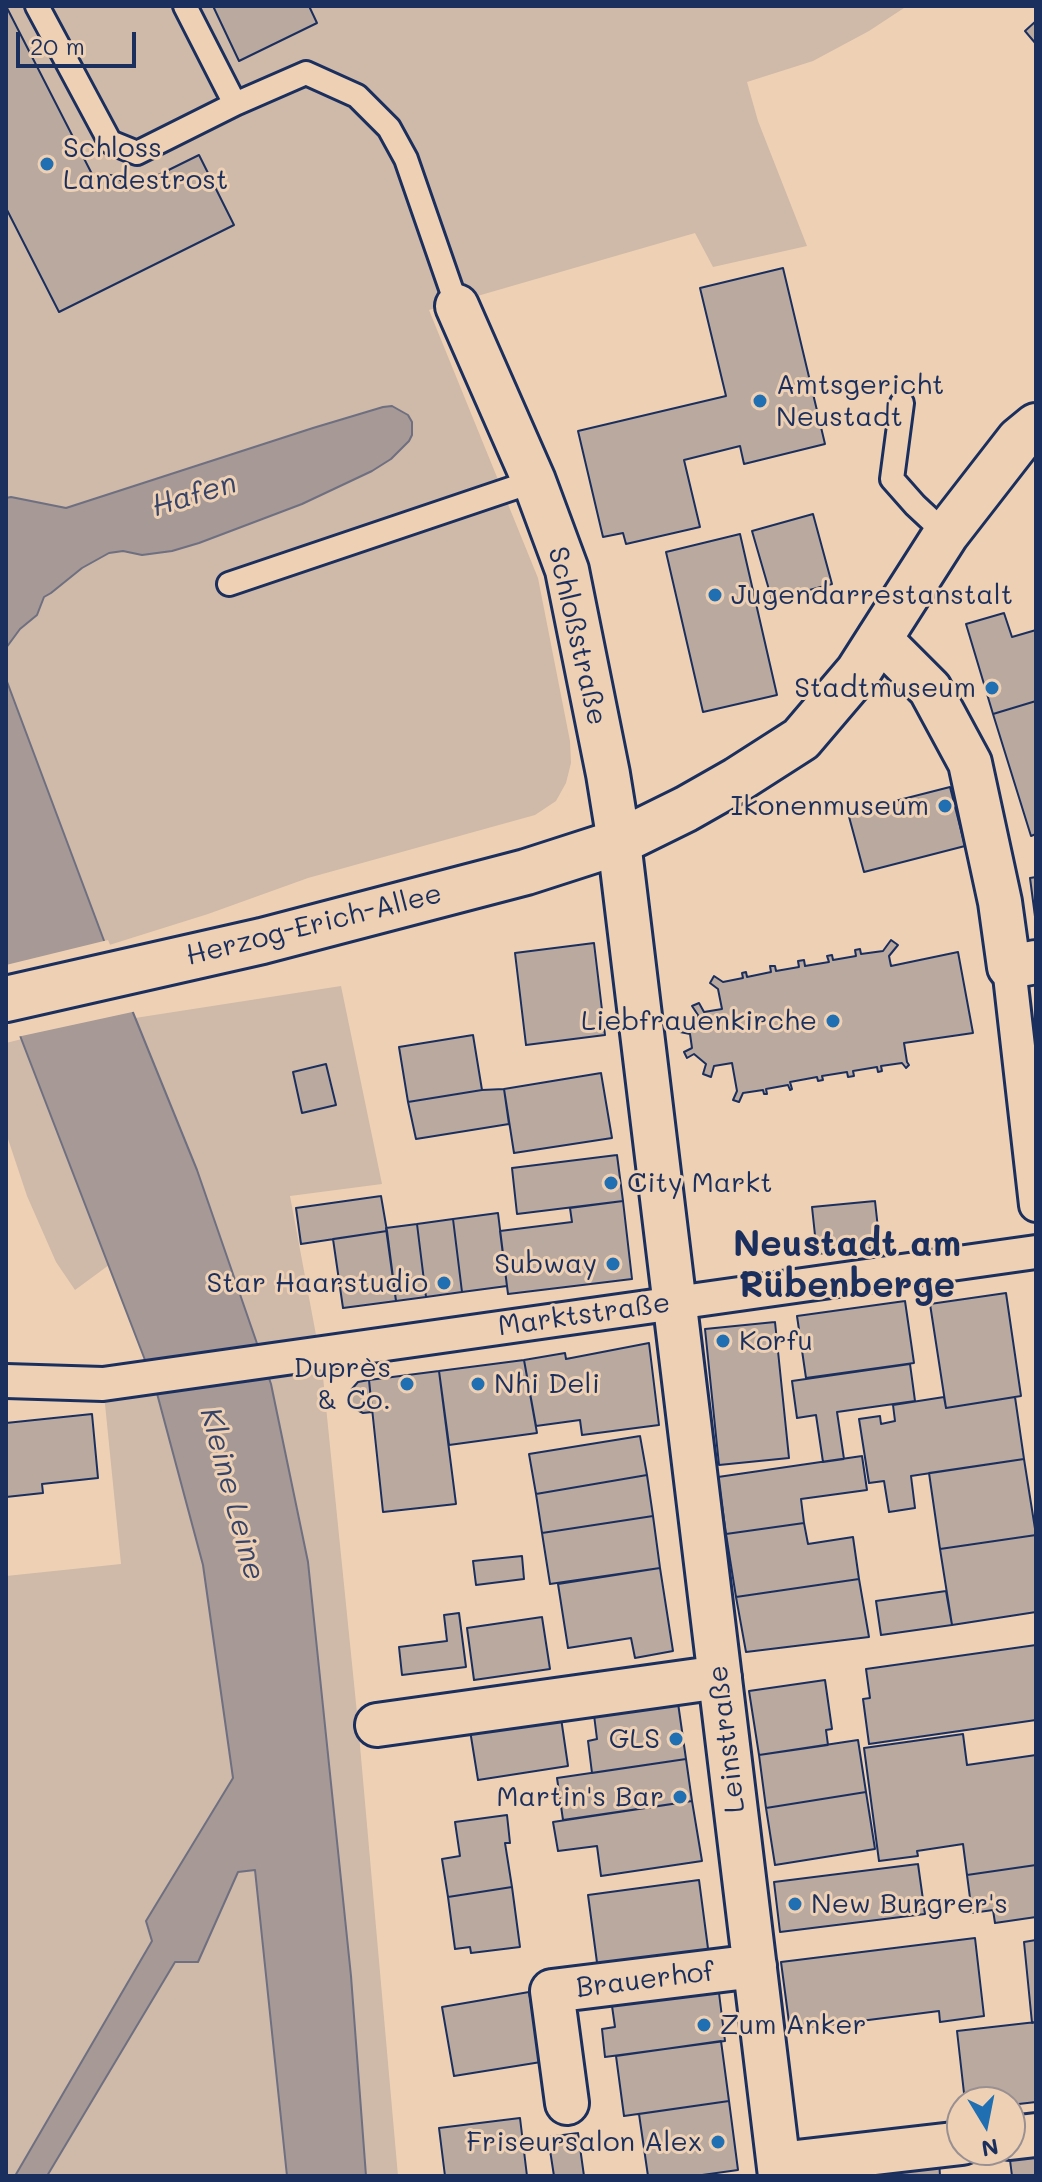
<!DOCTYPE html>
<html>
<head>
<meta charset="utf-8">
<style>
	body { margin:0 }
	#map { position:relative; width:1042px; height:2182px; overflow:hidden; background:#eed1b4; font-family:Mali,sans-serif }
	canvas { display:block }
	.frame { position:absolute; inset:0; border:8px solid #1b2f5e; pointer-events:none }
	.north { position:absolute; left:946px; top:2086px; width:80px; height:80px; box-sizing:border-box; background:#eed1b4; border:2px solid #9a9092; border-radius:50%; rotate:170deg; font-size:22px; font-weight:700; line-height:32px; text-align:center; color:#1b2f5e }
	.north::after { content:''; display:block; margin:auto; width:28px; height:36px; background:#1f6fb2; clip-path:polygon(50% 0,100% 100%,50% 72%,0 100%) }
	.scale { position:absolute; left:16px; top:32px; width:120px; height:36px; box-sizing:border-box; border:4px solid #1b2f5e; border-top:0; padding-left:10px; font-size:24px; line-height:28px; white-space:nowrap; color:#1b2f5e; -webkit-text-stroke:6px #eed1b4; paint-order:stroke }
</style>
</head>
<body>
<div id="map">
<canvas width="1042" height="2182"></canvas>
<div class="frame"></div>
<div class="north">N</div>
<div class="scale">20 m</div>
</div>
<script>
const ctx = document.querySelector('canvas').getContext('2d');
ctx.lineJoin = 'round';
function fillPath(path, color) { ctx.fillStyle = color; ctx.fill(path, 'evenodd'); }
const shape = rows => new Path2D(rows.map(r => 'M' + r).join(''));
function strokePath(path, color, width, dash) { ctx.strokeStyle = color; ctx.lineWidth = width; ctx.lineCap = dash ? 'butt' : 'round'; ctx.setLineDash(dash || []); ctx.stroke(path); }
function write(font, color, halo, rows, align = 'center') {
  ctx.font = font + ' Mali,sans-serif'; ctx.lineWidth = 6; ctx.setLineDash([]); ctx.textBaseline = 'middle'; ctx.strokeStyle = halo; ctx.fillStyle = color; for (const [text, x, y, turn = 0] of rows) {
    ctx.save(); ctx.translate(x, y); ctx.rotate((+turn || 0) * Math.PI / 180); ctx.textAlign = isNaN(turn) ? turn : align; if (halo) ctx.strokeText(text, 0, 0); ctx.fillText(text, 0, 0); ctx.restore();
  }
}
fillPath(shape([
	[6,6,907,6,869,31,813,61,747,82,758,121,807,246,713,267,695,233,429,310,538,578,570,741,571,763,566,783,556,801,535,815,308,878,208,914,106,946,6,679,6,647,20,629,37,615,44,597,51,593,82,568,11,497,6,498],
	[341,986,382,1184,290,1196,322,1367,358,1723,398,2176,366,2176,351,1976,308,1562,271,1384,197,1170,135,1018],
	[22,1039,109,1265,75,1290,56,1262,27,1196,6,1133,6,1043],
	[155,1386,203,1565,233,1778,146,1921,152,1941,15,2176,6,2176,6,1576,121,1564,104,1394],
	[256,1870,287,2176,47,2176,175,1962,198,1962,238,1871]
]), '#cfb9a8');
const water = shape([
	[392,406,408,415,412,422,412,435,409,441,391,459,372,471,302,504,199,543,172,551,142,555,123,551,109,553,82,568,51,593,44,597,37,615,20,629,6,648,6,498,11,497,66,508,313,428,383,407,392,406],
	[6,679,106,946,197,1170,271,1384,308,1562,351,1976,366,2176,287,2176,255,1870,238,1872,198,1962,175,1962,47,2176,15,2176,152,1941,146,1921,233,1778,203,1565,155,1386,19,1033,6,991,6,679]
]);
fillPath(water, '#a69996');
strokePath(water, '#6e6f80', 2);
fillPath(shape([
	[108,940,137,1011,17,1037,6,1004,6,965]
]), '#eed1b4');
const building = shape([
	[6,6,94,178,104,174,116,176,122,182,126,191,199,155,234,225,59,312,6,208,6,6],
	[213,6,309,6,317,23,239,61,213,6],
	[1036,21,1036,44,1025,31,1036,21],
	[783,268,825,444,744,464,740,446,684,460,700,527,626,544,623,533,603,537,578,431,726,396,700,288,783,268],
	[813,514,832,584,772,600,752,531,813,514],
	[740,534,777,695,703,712,666,552,740,534],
	[1004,613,1012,637,1036,630,1036,701,993,714,966,624,1004,613],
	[1036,701,1036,834,1031,836,993,714,1036,701],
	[950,787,965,846,864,872,848,813,950,787],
	[1036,877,1036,924,1030,878,1036,877],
	[891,940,898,945,889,956,891,966,958,952,973,1033,904,1043,907,1062,909,1065,906,1068,902,1063,881,1066,882,1071,878,1072,877,1067,853,1071,854,1076,848,1077,847,1072,822,1076,823,1080,818,1081,817,1077,790,1082,792,1089,790,1090,788,1085,766,1089,767,1094,764,1094,763,1090,743,1093,739,1102,733,1100,737,1091,732,1063,714,1066,711,1077,703,1074,706,1064,694,1054,687,1058,684,1052,692,1048,690,1034,680,1032,682,1027,691,1028,698,1015,692,1006,699,1003,704,1012,722,1009,718,989,710,983,714,976,723,982,743,978,742,973,746,972,747,977,771,972,770,966,775,966,776,971,799,967,798,961,804,960,805,966,829,962,827,956,832,955,833,960,856,956,855,950,860,949,861,954,883,951,891,940],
	[594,943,605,1035,526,1045,515,953,594,943],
	[473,1035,482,1090,408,1102,399,1047,473,1035],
	[326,1064,336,1105,302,1113,293,1072,326,1064],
	[601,1073,612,1138,514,1153,504,1089,601,1073],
	[504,1089,509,1124,416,1139,408,1102,482,1090,504,1089],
	[617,1155,623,1201,517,1214,512,1168,617,1155],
	[381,1196,387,1231,301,1244,296,1208,381,1196],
	[623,1201,632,1279,508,1294,500,1231,572,1222,570,1208,623,1201],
	[875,1201,880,1247,817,1254,812,1207,875,1201],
	[498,1213,507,1286,462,1292,453,1219,498,1213],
	[453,1219,462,1292,426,1297,417,1224,453,1219],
	[417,1224,426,1297,396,1301,386,1228,417,1224],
	[387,1231,396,1301,343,1308,333,1239,387,1231],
	[1006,1293,1021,1396,946,1408,930,1304,1006,1293],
	[905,1301,914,1363,806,1378,797,1316,905,1301],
	[775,1322,789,1458,719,1465,705,1329,775,1322],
	[649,1343,659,1425,582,1435,580,1420,536,1426,524,1360,565,1353,566,1359,649,1343],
	[524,1360,537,1433,449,1445,439,1371,524,1360],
	[910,1364,915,1401,837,1412,844,1459,823,1462,816,1415,797,1418,792,1381,910,1364],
	[439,1371,456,1504,383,1512,369,1380,439,1371],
	[369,1380,372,1412,363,1413,355,1409,350,1401,351,1390,358,1382,369,1380],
	[944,1397,946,1408,1015,1397,1024,1459,911,1476,915,1508,889,1512,884,1481,869,1483,859,1419,880,1416,881,1424,895,1421,893,1405,944,1397],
	[92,1414,98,1478,42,1484,43,1493,6,1497,6,1423,92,1414],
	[640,1436,647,1475,536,1494,529,1454,640,1436],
	[862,1456,867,1490,801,1499,804,1523,726,1534,718,1477,862,1456],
	[1024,1459,1036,1535,940,1549,929,1473,1024,1459],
	[647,1475,653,1516,542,1533,536,1494,647,1475],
	[653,1516,660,1568,550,1584,542,1533,653,1516],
	[804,1523,808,1544,853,1537,859,1579,736,1597,726,1534,804,1523],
	[1036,1535,1036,1612,952,1625,940,1549,1036,1535],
	[522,1556,524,1579,476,1585,473,1561,522,1556],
	[660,1568,673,1651,635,1658,631,1638,568,1648,558,1584,660,1568],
	[859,1579,869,1637,746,1652,736,1597,859,1579],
	[946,1591,952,1625,881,1635,876,1601,946,1591],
	[459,1613,466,1667,402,1675,399,1647,447,1641,444,1615,459,1613],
	[542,1617,550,1669,474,1680,467,1628,542,1617],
	[1036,1645,1036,1720,869,1744,863,1699,870,1698,866,1669,1036,1645],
	[825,1680,832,1729,826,1730,828,1745,759,1755,749,1691,825,1680],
	[677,1696,686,1759,592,1773,588,1741,597,1739,593,1707,677,1696],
	[560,1711,568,1766,478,1780,469,1724,560,1711],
	[963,1734,967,1765,1036,1755,1036,1865,967,1875,963,1844,917,1851,918,1856,879,1861,864,1748,963,1734],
	[858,1740,866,1792,766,1808,759,1755,858,1740],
	[686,1759,692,1801,563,1820,557,1778,686,1759],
	[866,1792,875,1849,775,1865,766,1808,866,1792],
	[692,1801,702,1861,601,1876,597,1846,558,1851,553,1822,692,1801],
	[507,1815,510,1843,505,1843,512,1887,448,1897,442,1859,460,1856,455,1822,507,1815],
	[918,1864,925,1914,780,1932,774,1882,918,1864],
	[1036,1865,1036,1917,995,1923,993,1910,972,1913,967,1875,1036,1865],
	[699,1880,709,1956,598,1970,588,1895,699,1880],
	[512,1887,520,1947,471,1953,470,1947,455,1949,448,1897,512,1887],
	[975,1938,984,2016,940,2022,939,2011,790,2030,781,1962,975,1938],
	[1036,1940,1036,2022,1032,2023,1024,1942,1036,1940],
	[718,1985,725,2041,605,2057,602,2029,615,2027,611,1999,718,1985],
	[529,1992,541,2062,454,2076,442,2007,529,1992],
	[1036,2022,1036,2102,1010,2105,1010,2102,965,2102,957,2031,1036,2022],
	[721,2041,729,2101,624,2116,616,2056,721,2041],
	[729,2101,738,2170,695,2176,648,2176,639,2114,729,2101],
	[520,2118,527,2176,445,2176,439,2128,520,2118],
	[578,2133,584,2176,554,2176,548,2137,578,2133],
	[1036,2148,1036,2176,1012,2176,1009,2152,1036,2148],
	[939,2159,940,2176,810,2176,939,2159]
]);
fillPath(building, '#baa99f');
strokePath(building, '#1b2f5e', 2);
const service = shape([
	[37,6,110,142,137,153,235,104,306,73,357,96,389,128,406,159,457,306],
	[185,6,235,104],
	[902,403,892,479,915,505,946,534],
	[229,584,534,481]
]);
const pedestrian = shape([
	[1009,967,1036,1205],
	[6,1381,103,1384,1036,1252]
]);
const minor = shape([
	[457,306,534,481,567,570,608,774,619,842,780,2176],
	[879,638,930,689,970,763,1000,902,1009,967,1036,962],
	[377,1725,720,1677],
	[567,2103,552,1991,755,1966],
	[1010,2138,1036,2135],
	[779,2164,962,2143]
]);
const secondary = shape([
	[6,999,262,941,526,872,619,842,686,809,737,780,801,739,858,672,946,534,1019,440,1036,426]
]);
strokePath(service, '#1b2f5e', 28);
strokePath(pedestrian, '#1b2f5e', 38);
strokePath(minor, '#1b2f5e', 48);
strokePath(secondary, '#1b2f5e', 50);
strokePath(service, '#eed1b4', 22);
strokePath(pedestrian, '#eed1b4', 32);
strokePath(minor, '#eed1b4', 42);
strokePath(secondary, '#eed1b4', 44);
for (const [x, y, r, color] of [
	[47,164,8,"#1f6fb2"],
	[760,401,8,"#1f6fb2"],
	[715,595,8,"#1f6fb2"],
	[992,688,8,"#1f6fb2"],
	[945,806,8,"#1f6fb2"],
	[833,1021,8,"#1f6fb2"],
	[611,1183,8,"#1f6fb2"],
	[613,1264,8,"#1f6fb2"],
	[444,1283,8,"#1f6fb2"],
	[723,1341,8,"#1f6fb2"],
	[407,1384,8,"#1f6fb2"],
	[478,1384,8,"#1f6fb2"],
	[676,1739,8,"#1f6fb2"],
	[680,1797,8,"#1f6fb2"],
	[795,1904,8,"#1f6fb2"],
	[704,2025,8,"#1f6fb2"],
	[718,2142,8,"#1f6fb2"]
]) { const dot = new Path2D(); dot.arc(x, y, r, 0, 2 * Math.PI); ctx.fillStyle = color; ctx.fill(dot); strokePath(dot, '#eed1b4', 3); }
write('28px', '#1b2f5e', '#eed1b4', [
	["Schloss",63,148,"left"],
	["Landestrost",63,180,"left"],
	["Amtsgericht",776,385,"left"],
	["Neustadt",776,417,"left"],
	["Jugendarrestanstalt",731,595,"left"],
	["Stadtmuseum",976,688],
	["Ikonenmuseum",929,806],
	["Liebfrauenkirche",817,1021],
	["City Markt",627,1183,"left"],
	["Subway",597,1264],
	["Star Haarstudio",428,1283],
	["Korfu",739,1341,"left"],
	["Duprès",391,1368],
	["& Co.",391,1400],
	["Nhi Deli",494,1384,"left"],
	["GLS",660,1739],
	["Martin's Bar",664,1797],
	["New Burgrer's",811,1904,"left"],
	["Zum Anker",720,2025,"left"],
	["Friseursalon Alex",702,2142]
], 'right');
write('28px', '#1b2f5e', '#eed1b4', [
	["Schloßstraße",577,636,77],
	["Herzog-Erich-Allee",314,925,-14],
	["Marktstraße",584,1315,-8],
	["Leinstraße",727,1739,-97],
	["Brauerhof",645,1980,-7]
]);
write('italic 30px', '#374469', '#eed1b4', [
	["Hafen",194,495,-17],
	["Kleine Leine",232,1494,75]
]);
write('bold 36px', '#1b2f5e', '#eed1b4', [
	["Neustadt am",847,1245],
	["Rübenberge",847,1286]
]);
</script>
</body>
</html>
